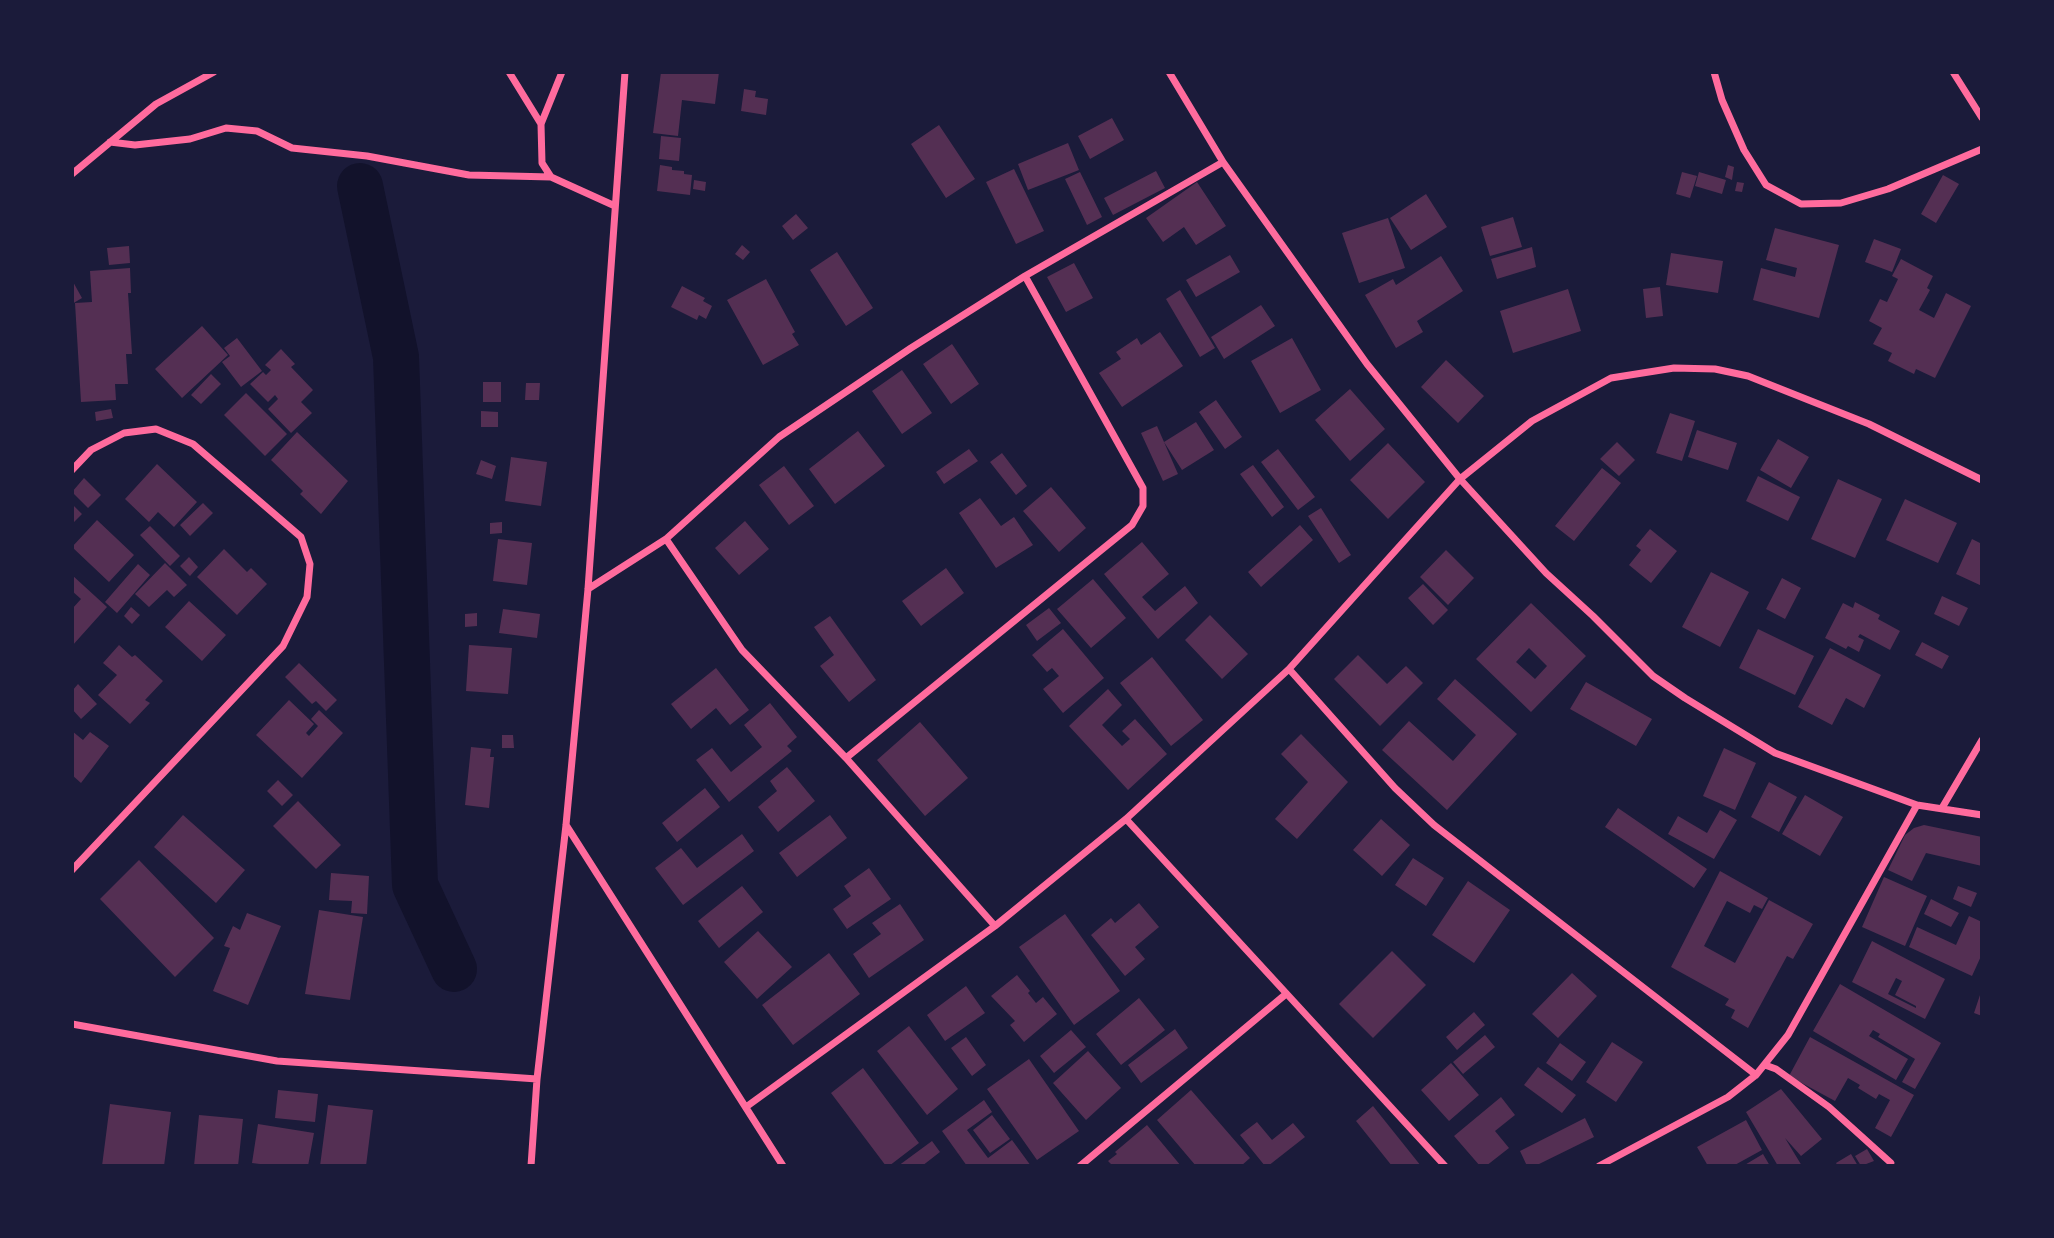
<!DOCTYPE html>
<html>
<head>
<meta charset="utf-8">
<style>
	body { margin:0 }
	#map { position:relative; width:2054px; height:1238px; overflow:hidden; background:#1b1b3a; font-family:Mulish,sans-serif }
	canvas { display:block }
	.frame { position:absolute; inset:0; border:74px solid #1b1b3a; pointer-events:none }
</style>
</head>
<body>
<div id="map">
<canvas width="2054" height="1238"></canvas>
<div class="frame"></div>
</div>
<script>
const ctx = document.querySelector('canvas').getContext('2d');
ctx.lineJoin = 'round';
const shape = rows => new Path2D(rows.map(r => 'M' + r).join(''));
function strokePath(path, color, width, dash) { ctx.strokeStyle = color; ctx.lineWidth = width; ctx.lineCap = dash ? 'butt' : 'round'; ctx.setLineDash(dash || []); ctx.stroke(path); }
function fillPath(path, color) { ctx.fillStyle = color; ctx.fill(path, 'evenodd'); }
strokePath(shape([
	[360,186,396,357,415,885,454,969]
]), '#12122b', 46);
fillPath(shape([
	[661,72,719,72,715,104,682,100,678,136,653,133],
	[744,89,756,91,755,97,768,99,766,115,741,111],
	[1112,118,1124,140,1090,159,1078,136],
	[939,125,975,179,946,198,911,144],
	[661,136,681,138,679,161,659,159],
	[1068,143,1079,170,1028,190,1018,164],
	[660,165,672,167,672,170,684,171,684,174,692,175,690,195,657,191],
	[1728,165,1734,167,1732,180,1725,177],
	[1014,169,1044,231,1016,244,986,182],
	[1156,171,1165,188,1113,215,1104,198],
	[1080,172,1102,217,1087,225,1065,179],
	[1682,172,1697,176,1690,198,1676,194],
	[1699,172,1726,180,1722,194,1695,186],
	[1943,175,1959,184,1936,223,1921,214],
	[694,180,706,182,705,191,693,189],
	[1197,182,1226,226,1196,245,1184,227,1163,242,1146,218],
	[1737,182,1744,183,1742,192,1735,191],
	[1426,194,1447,227,1411,250,1390,218],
	[796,214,808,228,793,240,782,226],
	[1513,217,1522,247,1490,256,1481,227],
	[1388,218,1405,268,1359,283,1342,233],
	[1775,228,1839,245,1819,318,1753,300,1761,268,1795,277,1797,268,1766,260],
	[1874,239,1901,249,1892,272,1865,262],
	[742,245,750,252,743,260,735,254],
	[129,246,130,263,109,265,107,248],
	[1532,247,1536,267,1497,279,1491,259],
	[837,252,873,308,846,326,810,270],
	[1671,253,1723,261,1718,293,1666,285],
	[1230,255,1240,272,1196,297,1186,280],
	[1441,256,1463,291,1417,321,1423,332,1396,348,1365,295,1393,279,1396,285],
	[1901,259,1933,276,1927,288,1930,290,1919,310,1934,318,1946,293,1971,306,1935,378,1916,369,1914,374,1888,361,1892,353,1873,344,1882,328,1869,321,1880,299,1887,302,1898,279,1892,276],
	[1074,263,1093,298,1066,312,1047,277],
	[130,268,131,293,128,293,132,354,126,354,128,384,115,384,116,400,81,402,75,303,92,302,90,271],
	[766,279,795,332,792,334,799,345,763,365,727,300],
	[72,280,82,298,72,304],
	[682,286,705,298,703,301,712,306,706,319,699,315,697,320,671,307],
	[1660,287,1663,316,1646,318,1643,289],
	[1568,289,1581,331,1513,353,1500,311],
	[1180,290,1215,348,1200,357,1166,299],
	[1261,305,1275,326,1224,359,1211,337],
	[202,326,228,355,182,398,155,369],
	[1160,332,1183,366,1122,407,1099,373,1121,359,1116,352,1137,338,1141,345],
	[237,338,262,371,241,387,222,362,230,356,224,348],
	[1292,338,1321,390,1280,413,1251,361],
	[952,344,979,384,951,404,923,364],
	[281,349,295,364,291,367,313,390,301,402,312,413,291,433,268,409,278,399,275,395,268,402,250,384,263,372,266,375,271,370,265,365],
	[1446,360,1484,396,1458,423,1421,387],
	[902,370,932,413,902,434,872,391],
	[211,374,221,384,201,404,191,395],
	[483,382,501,382,501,402,483,402],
	[526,383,540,383,539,400,525,400],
	[1350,389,1385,429,1350,461,1315,420],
	[246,393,287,434,265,456,224,415],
	[1216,400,1242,437,1225,449,1199,412],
	[111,409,113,418,96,421,95,412],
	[481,411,498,412,498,427,481,427],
	[1670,413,1695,421,1682,461,1656,453],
	[1196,422,1214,450,1182,470,1164,442],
	[1157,426,1178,474,1163,481,1141,433],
	[1697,430,1737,443,1728,470,1688,457],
	[858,431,885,466,835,504,809,469],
	[297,432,348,481,321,514,300,494,303,491,271,460],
	[1778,439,1809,457,1791,488,1760,470],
	[1617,442,1635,460,1619,476,1600,459],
	[1388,443,1425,482,1388,519,1350,480],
	[969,449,978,461,944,484,936,472],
	[1278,449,1315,497,1298,510,1261,462],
	[1002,453,1027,486,1016,495,990,462],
	[511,457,547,462,541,506,505,501],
	[481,460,496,466,492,479,476,474],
	[157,464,197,502,174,527,158,512,149,522,125,499],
	[1253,465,1284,507,1272,517,1240,474],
	[784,466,814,506,789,525,759,485],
	[1602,468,1621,483,1574,541,1555,526],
	[1758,476,1800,497,1788,521,1746,501],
	[84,478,101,495,88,508,72,492],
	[1838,479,1882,499,1855,558,1811,539],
	[1051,487,1086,528,1059,552,1023,511],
	[980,498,1001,526,1014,517,1033,545,996,568,959,513],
	[1905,499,1957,523,1938,563,1886,540],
	[203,503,213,513,190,536,180,525],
	[72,504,82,514,72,524],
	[1321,508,1351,555,1339,563,1308,516],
	[97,520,134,555,109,582,72,547],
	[745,521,769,549,739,575,715,548],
	[502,522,502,533,490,534,490,523],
	[1300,525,1313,540,1261,587,1248,572],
	[150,526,180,556,170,566,140,535],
	[1650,529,1677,551,1651,583,1629,565,1641,550,1636,546],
	[498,539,532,543,527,585,493,581],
	[1972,539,1982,544,1982,586,1956,574],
	[1142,542,1169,574,1142,597,1155,611,1185,586,1198,603,1158,639,1104,574],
	[224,549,247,572,251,568,267,584,237,615,197,577],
	[1446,550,1474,578,1448,605,1420,577],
	[189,557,198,567,190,576,180,566],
	[165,563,187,585,174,597,167,590,149,607,135,594],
	[138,564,150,575,117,613,105,602],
	[946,568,964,593,921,626,902,601],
	[1711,572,1749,592,1720,647,1682,627],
	[72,575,107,607,72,646,72,609,81,599,72,591],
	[1782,578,1801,588,1785,619,1766,609],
	[1093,579,1126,618,1091,648,1057,609],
	[1423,584,1448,610,1433,625,1408,598],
	[1942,596,1968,608,1959,626,1934,614],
	[189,601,226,635,202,661,165,627],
	[1855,602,1880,615,1878,619,1900,631,1890,650,1860,634,1858,637,1864,640,1859,652,1848,646,1846,649,1825,638,1843,603,1853,608],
	[1531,603,1586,656,1531,712,1476,659],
	[1529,648,1547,666,1535,679,1516,662],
	[131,607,140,615,132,624,124,616],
	[1049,608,1061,623,1037,641,1026,625],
	[503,609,540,614,537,638,499,633],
	[477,613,477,626,465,627,465,614],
	[1210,615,1248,654,1222,679,1185,640],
	[830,616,876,680,849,702,820,666,834,655,814,627],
	[1063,629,1104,678,1063,713,1043,689,1059,676,1052,668,1047,672,1032,655],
	[1758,629,1814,656,1795,695,1739,668],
	[1922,642,1949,656,1942,669,1915,655],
	[119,645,132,657,135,655,163,681,145,700,150,703,130,724,98,695,117,675,103,663],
	[469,645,512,648,508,694,466,691],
	[1830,648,1881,675,1864,708,1846,698,1832,725,1798,707],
	[1358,655,1387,684,1406,666,1423,683,1380,726,1334,679],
	[1152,657,1203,720,1171,746,1120,683],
	[299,663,337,700,326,711,316,701,312,704,285,677],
	[716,668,749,710,730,725,716,708,691,729,671,704],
	[1455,679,1517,734,1447,810,1382,750,1409,721,1453,761,1476,735,1437,699],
	[1586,682,1652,719,1636,746,1570,709],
	[78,684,97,704,81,719,72,709,72,691],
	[1108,689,1122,705,1102,725,1122,746,1130,739,1122,731,1135,719,1167,754,1128,790,1069,726],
	[289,700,314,724,306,733,309,736,318,726,311,719,319,710,343,733,302,778,256,735],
	[770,703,797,737,787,746,792,751,729,802,696,760,712,748,731,772,762,747,744,725],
	[920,722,968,778,925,816,877,760],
	[72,731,83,740,90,732,109,746,81,783,72,775],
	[1301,734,1348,782,1297,839,1275,819,1308,782,1281,754],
	[502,735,513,735,514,748,502,748],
	[471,747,491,749,490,757,494,757,489,808,465,805],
	[1724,748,1756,763,1735,810,1703,796],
	[787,767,815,801,778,832,758,807,777,791,770,781],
	[278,780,293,795,282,806,267,791],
	[1769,782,1797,797,1779,832,1751,817],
	[705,788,720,807,677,842,662,823],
	[1805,795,1843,817,1820,856,1782,834],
	[298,801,341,845,316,869,273,826],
	[1618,808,1707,869,1694,888,1605,827],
	[1720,810,1737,820,1714,859,1668,834,1678,816,1707,833],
	[183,815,245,870,216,903,154,847],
	[830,815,847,838,797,877,779,853],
	[1381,819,1410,845,1382,876,1353,850],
	[1924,825,1982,837,1982,866,1926,853,1912,881,1888,870,1905,835,1914,828],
	[742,834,754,851,683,905,655,868,681,848,697,868],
	[1413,858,1444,878,1426,906,1395,885],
	[139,860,214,938,175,977,100,899],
	[869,868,891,899,847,929,833,909,851,896,844,886],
	[1720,871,1768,898,1762,909,1754,905,1750,913,1727,901,1704,946,1735,963,1769,900,1813,924,1793,959,1787,956,1748,1028,1731,1018,1735,1010,1725,1005,1729,999,1671,967],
	[331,873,369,876,367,914,351,913,352,901,329,900],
	[1884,877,1927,896,1905,946,1862,927],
	[1468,881,1510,910,1474,963,1432,935],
	[742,886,763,912,719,948,698,921],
	[1958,886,1977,893,1971,907,1953,899],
	[1931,899,1959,913,1951,927,1924,914],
	[1139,903,1159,927,1135,947,1145,959,1125,976,1091,935,1111,918,1115,923],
	[900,904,924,940,869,978,853,954,881,934,872,923],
	[319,910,363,917,350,1000,305,994],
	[247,913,281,926,248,1005,213,991,230,948,224,946,233,926,240,930],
	[1065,914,1120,991,1074,1025,1019,947],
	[1969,916,1982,922,1982,954,1972,976,1909,947,1917,927,1956,945],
	[758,931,792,967,757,999,724,962],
	[1872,941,1945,979,1925,1019,1852,982],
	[1896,978,1902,981,1895,995,1916,1006,1916,1008,1888,994],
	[1392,951,1426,985,1373,1038,1339,1004],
	[829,953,860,994,793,1045,762,1005],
	[1572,973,1597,996,1558,1038,1532,1014],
	[1017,975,1030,991,1028,993,1036,1003,1043,997,1057,1014,1024,1042,1010,1025,1015,1021,991,996],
	[1840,984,1941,1043,1915,1089,1902,1082,1915,1059,1878,1037,1880,1034,1873,1030,1869,1036,1908,1059,1896,1080,1813,1031],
	[966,986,985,1013,945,1041,927,1015],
	[1982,989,1982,1016,1974,1013],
	[1139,998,1165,1030,1121,1065,1096,1034],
	[1474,1012,1485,1025,1457,1050,1446,1037],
	[909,1026,958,1089,927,1115,877,1051],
	[1175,1029,1188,1048,1141,1083,1128,1065],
	[1071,1030,1086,1047,1054,1073,1040,1056],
	[1485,1035,1495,1047,1463,1074,1453,1062],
	[966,1037,986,1065,972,1076,951,1048],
	[1810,1037,1914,1095,1891,1137,1875,1128,1890,1100,1879,1094,1876,1099,1858,1088,1860,1085,1848,1078,1835,1101,1789,1076],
	[1612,1042,1643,1062,1616,1102,1586,1082],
	[1560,1043,1586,1062,1572,1081,1546,1063],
	[1088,1051,1121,1088,1086,1120,1053,1083],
	[1029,1059,1079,1131,1037,1160,987,1089],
	[1451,1063,1479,1095,1449,1121,1421,1090],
	[1538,1067,1576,1095,1562,1113,1524,1085],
	[863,1068,919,1143,889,1166,886,1166,831,1093],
	[1781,1089,1822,1139,1801,1156,1785,1138,1802,1166,1778,1166,1746,1112],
	[278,1090,318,1094,315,1122,275,1118],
	[1191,1090,1250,1158,1241,1166,1196,1166,1157,1120],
	[1501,1097,1515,1115,1495,1131,1509,1148,1486,1166,1480,1166,1454,1136],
	[984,1100,992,1112,967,1130,988,1158,1012,1140,1031,1166,967,1166,942,1131],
	[110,1104,171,1112,164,1166,102,1166],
	[328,1105,373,1110,366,1166,320,1166],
	[1373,1106,1421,1166,1392,1166,1356,1121],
	[199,1115,243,1119,238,1166,194,1166],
	[992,1115,1010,1139,990,1153,973,1130],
	[1585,1118,1594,1137,1535,1166,1527,1166,1520,1151],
	[1746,1120,1762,1150,1733,1166,1708,1166,1697,1147],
	[1257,1122,1272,1140,1293,1123,1305,1137,1268,1166,1265,1166,1240,1135],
	[258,1124,314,1133,308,1166,275,1166,252,1163],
	[1147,1125,1181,1166,1113,1166,1108,1161,1117,1154,1115,1152],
	[932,1141,940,1152,922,1166,898,1166],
	[1867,1149,1874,1161,1861,1166,1855,1156],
	[1763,1154,1770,1166,1743,1166],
	[1851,1154,1858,1166,1838,1166,1836,1163]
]), '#542f53');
strokePath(shape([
	[509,72,541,124],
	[562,72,541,124,542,163,551,177,615,206],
	[1169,72,1223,162,1367,364,1460,479,1546,573,1593,616,1653,676,1685,698,1775,753,1917,805,1982,815],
	[1714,72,1722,100,1744,150,1766,185,1801,204,1841,203,1888,189,1982,149],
	[1953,72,1982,118],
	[110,142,135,145,190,139,226,128,257,131,292,148,367,156,469,175,551,177],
	[72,174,156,104,214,72],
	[72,470,91,450,124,433,156,429,193,444,301,537,310,564,307,597,283,646,72,870],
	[666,539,742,650,846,758,995,926],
	[588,589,666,539,779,437,911,348,1025,276,1223,162],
	[1289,669,1395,788,1434,825,1756,1075],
	[846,758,1132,525,1143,506,1143,488,1025,276],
	[1942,808,1982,740],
	[1126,819,1445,1166],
	[566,825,783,1166],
	[72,1024,277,1061,537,1079],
	[1765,1065,1776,1069,1829,1107,1891,1163,1890,1166],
	[746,1107,995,926,1126,819,1289,669,1460,479,1532,421,1611,378,1674,368,1715,369,1748,376,1869,424,1982,480],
	[531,1166,537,1079,566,825,588,589,625,72],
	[1080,1166,1286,994],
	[1599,1166,1728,1097,1756,1075,1788,1035,1917,805]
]), '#ff6b9d', 7);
</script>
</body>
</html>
